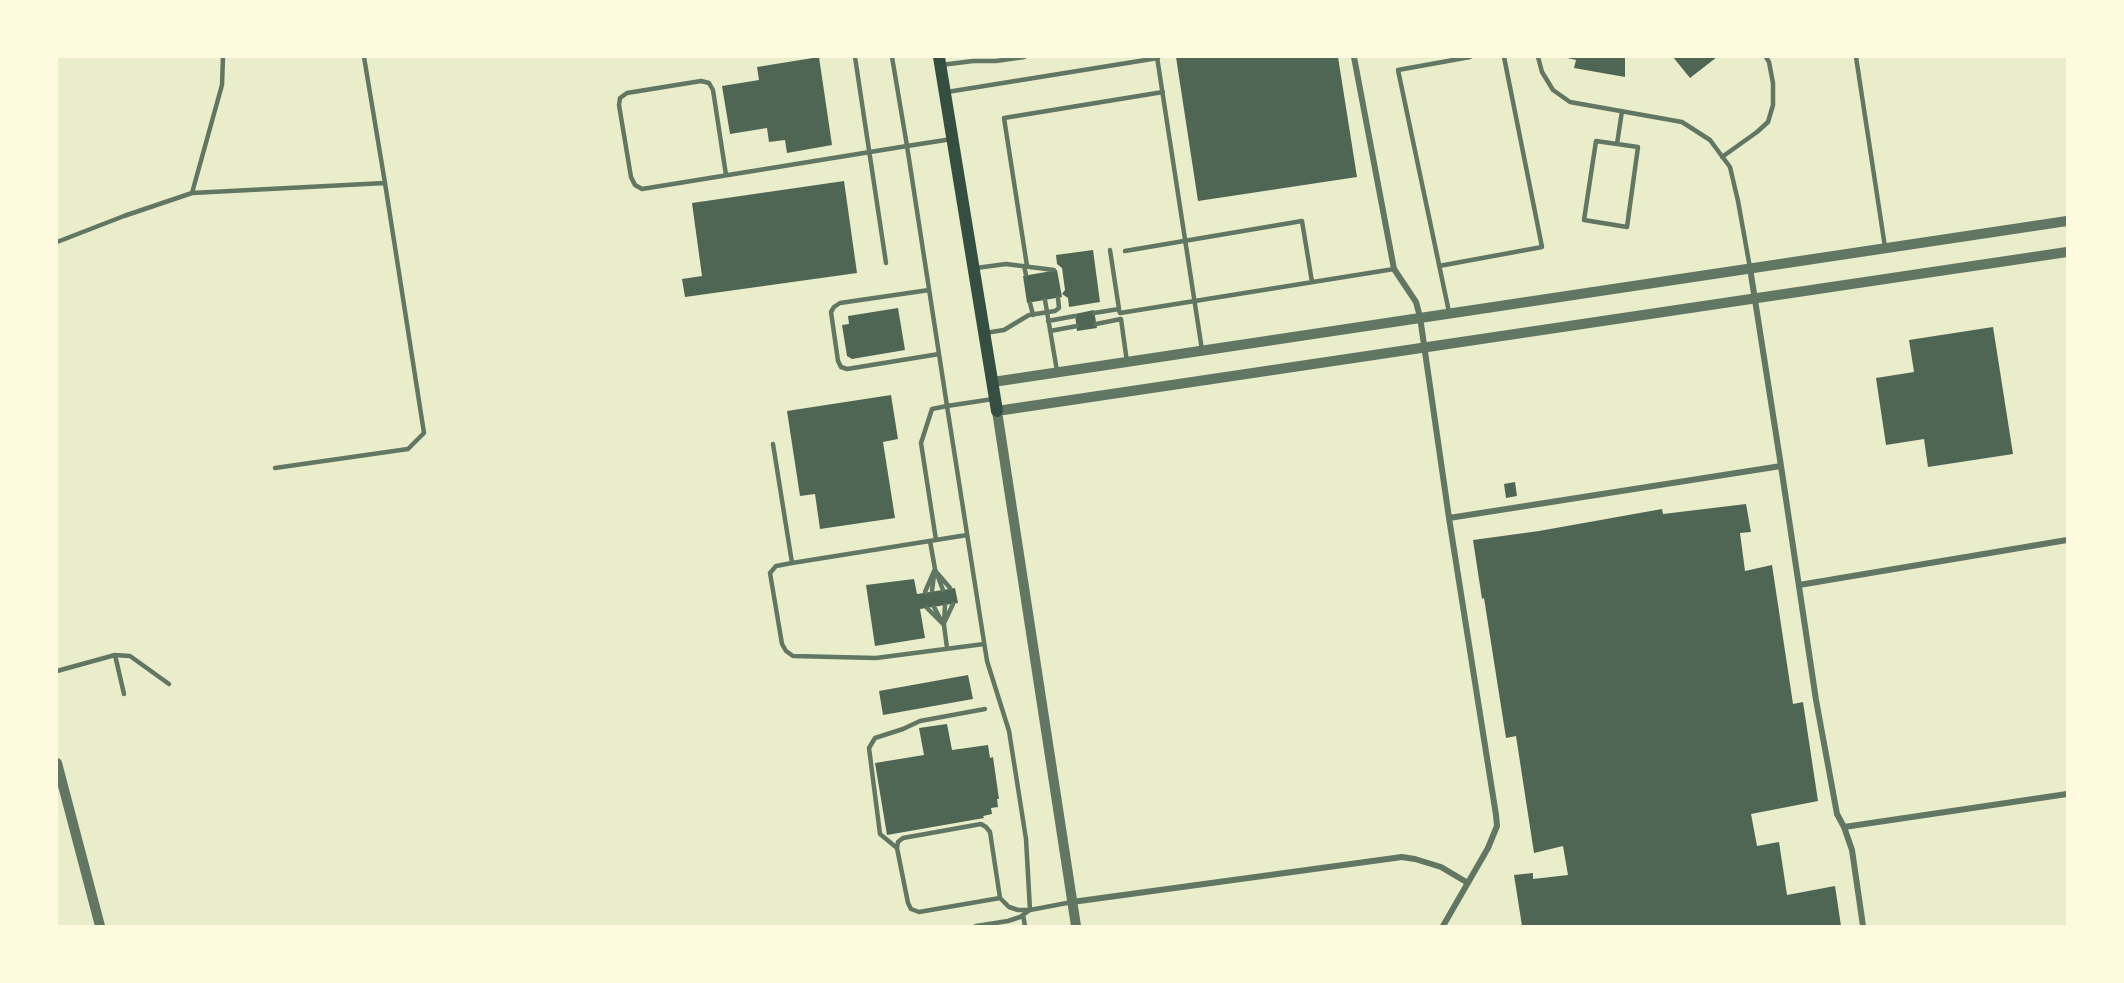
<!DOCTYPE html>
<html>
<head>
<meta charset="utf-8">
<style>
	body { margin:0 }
	#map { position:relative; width:2124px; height:983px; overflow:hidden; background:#e9edc9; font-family:"DejaVu Sans",sans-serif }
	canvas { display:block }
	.frame { position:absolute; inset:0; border:58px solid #fefae0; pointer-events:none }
</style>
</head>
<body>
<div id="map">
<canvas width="2124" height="983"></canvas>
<div class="frame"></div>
</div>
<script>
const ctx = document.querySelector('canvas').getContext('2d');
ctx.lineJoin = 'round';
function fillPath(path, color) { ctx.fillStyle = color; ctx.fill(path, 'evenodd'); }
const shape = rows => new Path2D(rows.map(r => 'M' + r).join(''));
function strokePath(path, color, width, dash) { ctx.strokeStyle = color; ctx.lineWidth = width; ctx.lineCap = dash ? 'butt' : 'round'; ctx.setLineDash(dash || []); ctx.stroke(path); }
fillPath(shape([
	[819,57,832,145,787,153,785,140,769,142,767,128,730,134,722,86,759,80,757,67],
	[1176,57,1338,57,1357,177,1198,201],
	[1563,57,1625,57,1625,77,1574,68,1576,60],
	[1673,57,1717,57,1690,78],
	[844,181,857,273,685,297,682,279,702,276,692,203],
	[1093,250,1100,302,1069,307,1068,298,1062,294,1065,290,1062,268,1057,264,1056,255],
	[1057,270,1062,297,1027,303,1023,276],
	[898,308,905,350,852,359,847,356,842,325,849,324,848,316],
	[1094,310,1097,328,1077,331,1075,314],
	[1993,327,2013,454,1928,467,1924,439,1886,445,1876,378,1914,372,1909,340],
	[891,395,898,439,883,442,895,518,820,529,815,494,800,496,787,411],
	[1515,482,1517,496,1506,498,1504,484],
	[1746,504,1751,532,1740,533,1745,571,1772,565,1793,704,1803,702,1818,801,1751,814,1757,846,1779,842,1787,895,1835,886,1841,926,1522,926,1514,875,1533,873,1533,879,1568,875,1563,846,1534,853,1516,736,1506,738,1484,598,1482,599,1473,540,1539,531,1662,509,1663,514],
	[914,579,917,594,955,588,958,603,920,609,925,638,875,646,866,585],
	[968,675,973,699,883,715,879,691],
	[947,724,952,750,988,745,990,758,993,757,999,799,997,799,998,807,991,808,992,814,983,816,984,818,887,835,875,763,924,755,919,728]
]), '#4f6655');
strokePath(shape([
	[855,57,886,263],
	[1157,57,1202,350],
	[1538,57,1542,72,1553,90,1570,102,1682,122,1710,140,1730,167,1738,201,1750,268],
	[1856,57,1885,247],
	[941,65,973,61,996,61,1024,57],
	[947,92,1158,58],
	[952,139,907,146,947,406,993,399],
	[1617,144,1638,147,1627,227,1584,220,1596,141,1617,144,1622,111],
	[1722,157,1757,132,1768,122,1773,105,1773,83,1769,62,1766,57],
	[726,175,713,90,709,83,701,81,627,93,620,98,619,105,631,177,635,185,642,189,907,146,892,57],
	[192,193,385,183,364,57],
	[57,242,124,216,192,193,222,85,223,57],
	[1110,250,1119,309],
	[1125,251,1302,221,1312,282],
	[1024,266,1026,275],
	[1027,266,1004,118,1163,92],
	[1439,266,1542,247,1504,57],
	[976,268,1006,264,1054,270],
	[929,290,840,303,834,307,831,312,838,361,841,367,847,369,939,354],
	[1045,300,1057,371],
	[1030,303,1033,315],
	[1449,312,1398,70,1470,57],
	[1094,313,1119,309,1119,311],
	[1120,313,1394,269],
	[1048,321,1075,316],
	[1096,324,1121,319,1127,362],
	[1050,331,1077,326],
	[985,333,1004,330,1029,315,1055,311,1059,308,1058,298],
	[773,444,792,563,967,535],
	[275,468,408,449,424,433,385,183],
	[936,540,921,443,932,409,947,406,987,661,1009,731,1026,839,1030,910,1072,902],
	[930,541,935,569,943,590],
	[792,563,776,566,770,573,782,644,786,651,793,656,876,658,984,644],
	[938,574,950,588],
	[932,591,934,575],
	[925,592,935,569],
	[945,605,944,625,947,648],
	[934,607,941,620],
	[927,608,944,625],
	[945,621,953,604],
	[115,655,130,656,169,684],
	[57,671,115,655,124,694],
	[897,848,880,834,869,748,875,738,903,729,920,721,985,709],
	[1000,898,919,912,911,909,908,903,897,848,898,842,903,838,981,824,986,827,990,832,1000,898,1009,907,1018,910,1030,910],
	[1023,915,1025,926],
	[976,926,1008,921,1020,917,1030,910]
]), '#617663', 4.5);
strokePath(shape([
	[1354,57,1394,269,1416,302,1420,317,1449,518,1496,815,1497,826,1488,848,1443,926],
	[1750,268,1781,466],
	[1449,518,1781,466,1816,700,1837,814,1844,827,1852,850,1863,926],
	[1799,585,2067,540],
	[1844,827,2067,794],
	[1072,902,1402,857,1415,859,1441,867,1468,883]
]), '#617663', 6);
strokePath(shape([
	[993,382,2067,221],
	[57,763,100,926],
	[1076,926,997,411,2067,252]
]), '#617663', 10);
strokePath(shape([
	[939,57,997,411]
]), '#344e41', 12);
</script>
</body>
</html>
